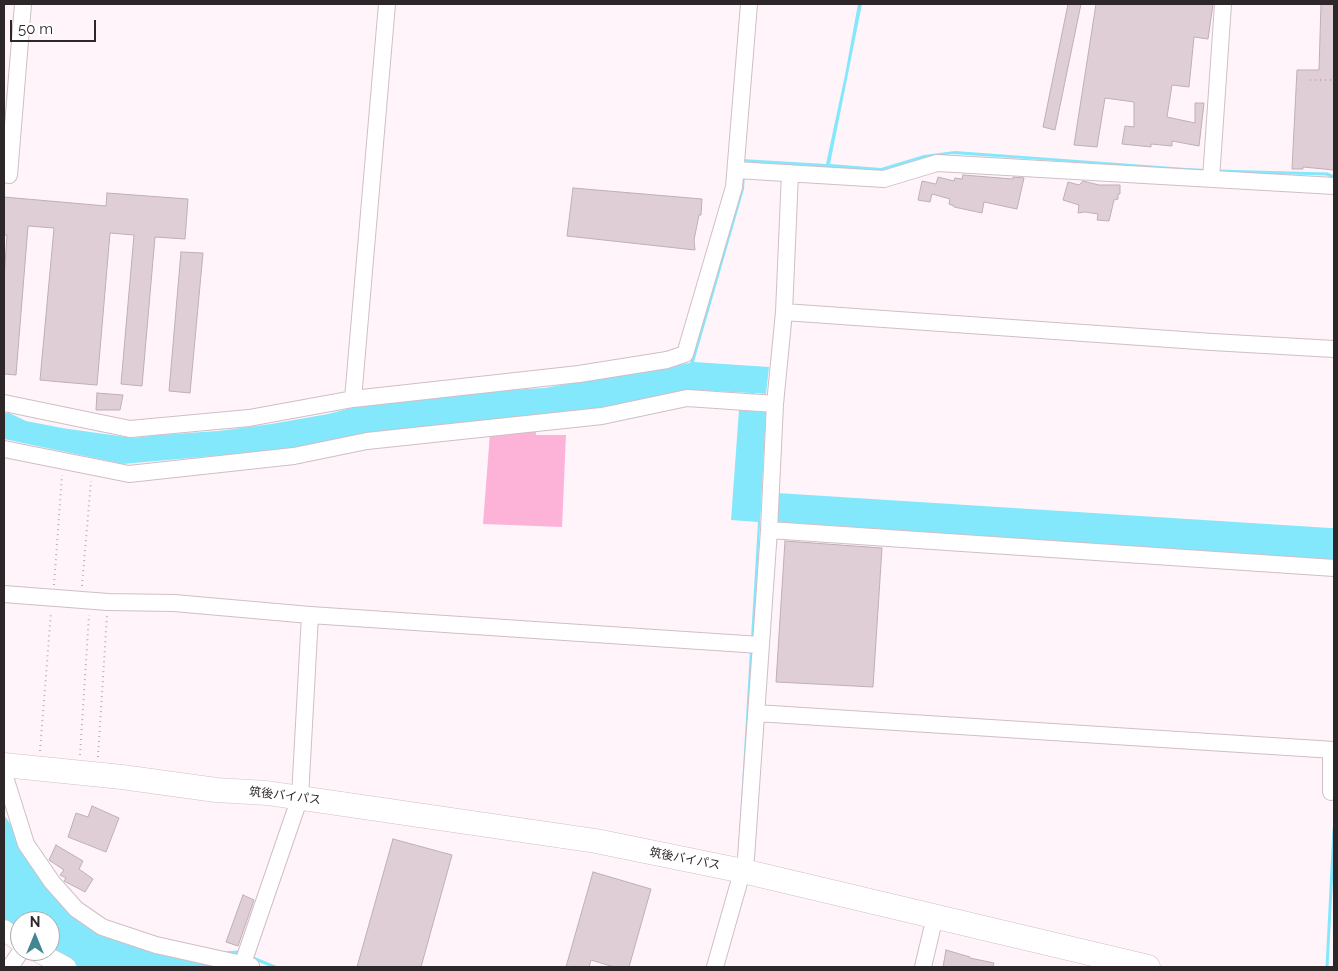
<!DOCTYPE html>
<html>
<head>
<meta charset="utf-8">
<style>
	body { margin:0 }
	#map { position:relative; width:1338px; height:971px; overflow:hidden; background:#fff4f9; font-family:Raleway,sans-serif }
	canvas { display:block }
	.frame { position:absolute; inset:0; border:5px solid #2d272a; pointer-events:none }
	.north { position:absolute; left:10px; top:911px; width:50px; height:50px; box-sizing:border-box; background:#fff; border:1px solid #aba9aa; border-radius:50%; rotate:0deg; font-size:14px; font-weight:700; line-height:20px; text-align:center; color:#2d272a }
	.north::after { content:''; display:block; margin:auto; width:18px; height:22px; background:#418693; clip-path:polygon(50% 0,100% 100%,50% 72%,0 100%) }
	.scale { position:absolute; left:10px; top:20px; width:86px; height:22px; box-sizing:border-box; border:2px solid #2d272a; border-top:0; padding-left:6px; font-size:15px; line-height:18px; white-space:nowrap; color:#2d272a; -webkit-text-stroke:4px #fff; paint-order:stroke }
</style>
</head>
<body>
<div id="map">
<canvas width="1338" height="971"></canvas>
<div class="frame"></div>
<div class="north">N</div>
<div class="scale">50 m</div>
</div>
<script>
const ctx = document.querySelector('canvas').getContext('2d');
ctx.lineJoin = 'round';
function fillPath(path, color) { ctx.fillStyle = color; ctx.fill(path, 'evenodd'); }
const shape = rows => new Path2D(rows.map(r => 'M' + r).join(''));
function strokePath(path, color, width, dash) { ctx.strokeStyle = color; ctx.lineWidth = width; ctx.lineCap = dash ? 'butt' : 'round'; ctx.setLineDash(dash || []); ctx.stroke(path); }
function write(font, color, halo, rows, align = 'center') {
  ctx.font = font + ' Raleway,"Noto Sans JP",sans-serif'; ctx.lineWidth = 4; ctx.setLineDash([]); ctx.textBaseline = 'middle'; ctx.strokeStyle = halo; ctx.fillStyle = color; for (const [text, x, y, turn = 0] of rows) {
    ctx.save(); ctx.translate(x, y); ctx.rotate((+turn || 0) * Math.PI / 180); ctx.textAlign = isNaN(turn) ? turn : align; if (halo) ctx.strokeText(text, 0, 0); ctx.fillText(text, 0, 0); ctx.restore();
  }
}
fillPath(shape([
	[536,427,536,435,566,435,562,527,483,524,490,433]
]), '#fdb3d8');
fillPath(shape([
	[858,4,862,4,830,164,881,168,924,155,955,151,1186,168,1207,169,1206,171,952,154,924,158,881,171,746,162,742,165,742,159,826,164,845,75],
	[741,175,745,175,744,189,694,362,769,367,766,394,755,393,755,396,751,396,751,393,695,390,596,409,384,431,292,449,123,464,4,439,4,413,9,413,26,421,62,428,133,438,158,435,218,431,271,424,328,414,359,406,507,390,544,388,690,363,740,191],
	[739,410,766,412,754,638,751,638,758,522,731,520],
	[777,493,1330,528,1334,528,1334,560,779,522,775,520],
	[750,650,753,650,741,854,738,854],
	[4,815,76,916,230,967,80,967,46,951,50,951,50,921,20,921,20,934,4,925]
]), '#84e8fc');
strokePath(shape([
	[1217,171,1327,174,1334,177],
	[224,953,238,952],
	[253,958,275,967],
	[1327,967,1334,829]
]), '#84e8fc', 3);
const building = shape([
	[1068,4,1081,4,1055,130,1043,127,1068,4],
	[1096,4,1213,4,1208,39,1194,37,1189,87,1172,85,1167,117,1195,123,1195,103,1204,103,1199,146,1172,141,1172,146,1151,144,1151,147,1122,144,1125,126,1134,127,1134,102,1105,98,1097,147,1074,145,1096,4],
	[1321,4,1334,4,1334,170,1303,167,1303,169,1292,169,1297,70,1319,70,1321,4],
	[963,175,1013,179,1013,177,1024,178,1017,209,984,202,982,213,954,207,954,206,949,204,950,199,932,194,930,202,918,200,922,181,936,184,938,177,954,181,955,178,962,179,963,175],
	[1083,181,1099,185,1120,185,1120,194,1118,194,1118,199,1114,200,1109,221,1097,220,1098,214,1085,212,1078,213,1079,205,1063,200,1068,182,1079,185,1083,181],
	[573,188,702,199,701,215,699,215,694,240,695,250,567,236,573,188],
	[107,193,188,199,185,239,155,237,142,386,121,384,134,235,110,233,97,385,61,382,40,380,54,228,28,226,16,375,4,374,4,279,7,235,4,235,4,197,106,206,107,193],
	[181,252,203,253,190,393,169,391,181,252],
	[97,393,123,395,120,410,96,410,97,393],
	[785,541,882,548,873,687,776,682,785,541],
	[92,806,119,818,106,852,68,837,76,813,88,817,92,806],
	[393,839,452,855,421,967,357,967,393,839],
	[56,845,83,861,79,869,93,879,85,892,64,881,66,878,60,875,64,870,49,860,56,845],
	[593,872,651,889,629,967,614,967,591,960,589,967,566,967,593,872],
	[243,895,254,900,238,946,226,942,243,895],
	[946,950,970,957,970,958,994,963,993,967,943,967,946,950]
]);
fillPath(building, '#e0ced6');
strokePath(building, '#c0aeb6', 1);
const minor = shape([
	[736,170,884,179,937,163,1334,186],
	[4,174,9,175,23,4],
	[1211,179,1223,4],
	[784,312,1212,342,1334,349],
	[353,399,387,4],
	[4,403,130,429,249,418,353,399,579,374,667,360,685,354,734,187,749,4],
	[4,449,129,474,294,456,367,441,602,416,687,398,775,404],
	[769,530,1334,568],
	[4,594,108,602,174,603,310,615,760,645],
	[756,713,1334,750],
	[4,774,26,844,52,882,76,909,102,927,156,945,251,966],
	[1331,792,1331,750],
	[10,967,21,951],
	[240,967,243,963,300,797,310,615],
	[715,967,746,858,769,530,775,404,784,312,790,173],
	[923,967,932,929]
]);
const major = shape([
	[4,930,20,942],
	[36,951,66,967]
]);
const highway = shape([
	[4,765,122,777,216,790,267,793,596,841,743,871,1148,967]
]);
strokePath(minor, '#d0bec6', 18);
strokePath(major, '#d0bec6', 21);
strokePath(highway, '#d0bec6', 25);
strokePath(shape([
	[1310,80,1334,80],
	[54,585,62,475],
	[82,586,91,481],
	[40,751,51,612],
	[80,755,89,615],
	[98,757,107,615]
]), '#b9b0b4', 2, [1, 4]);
strokePath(minor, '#fff', 16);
strokePath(major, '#fff', 20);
strokePath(highway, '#fff', 24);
write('12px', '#2d272a', '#fff', [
	["筑後バイパス",285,796,7],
	["筑後バイパス",685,859,11]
]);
</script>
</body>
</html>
